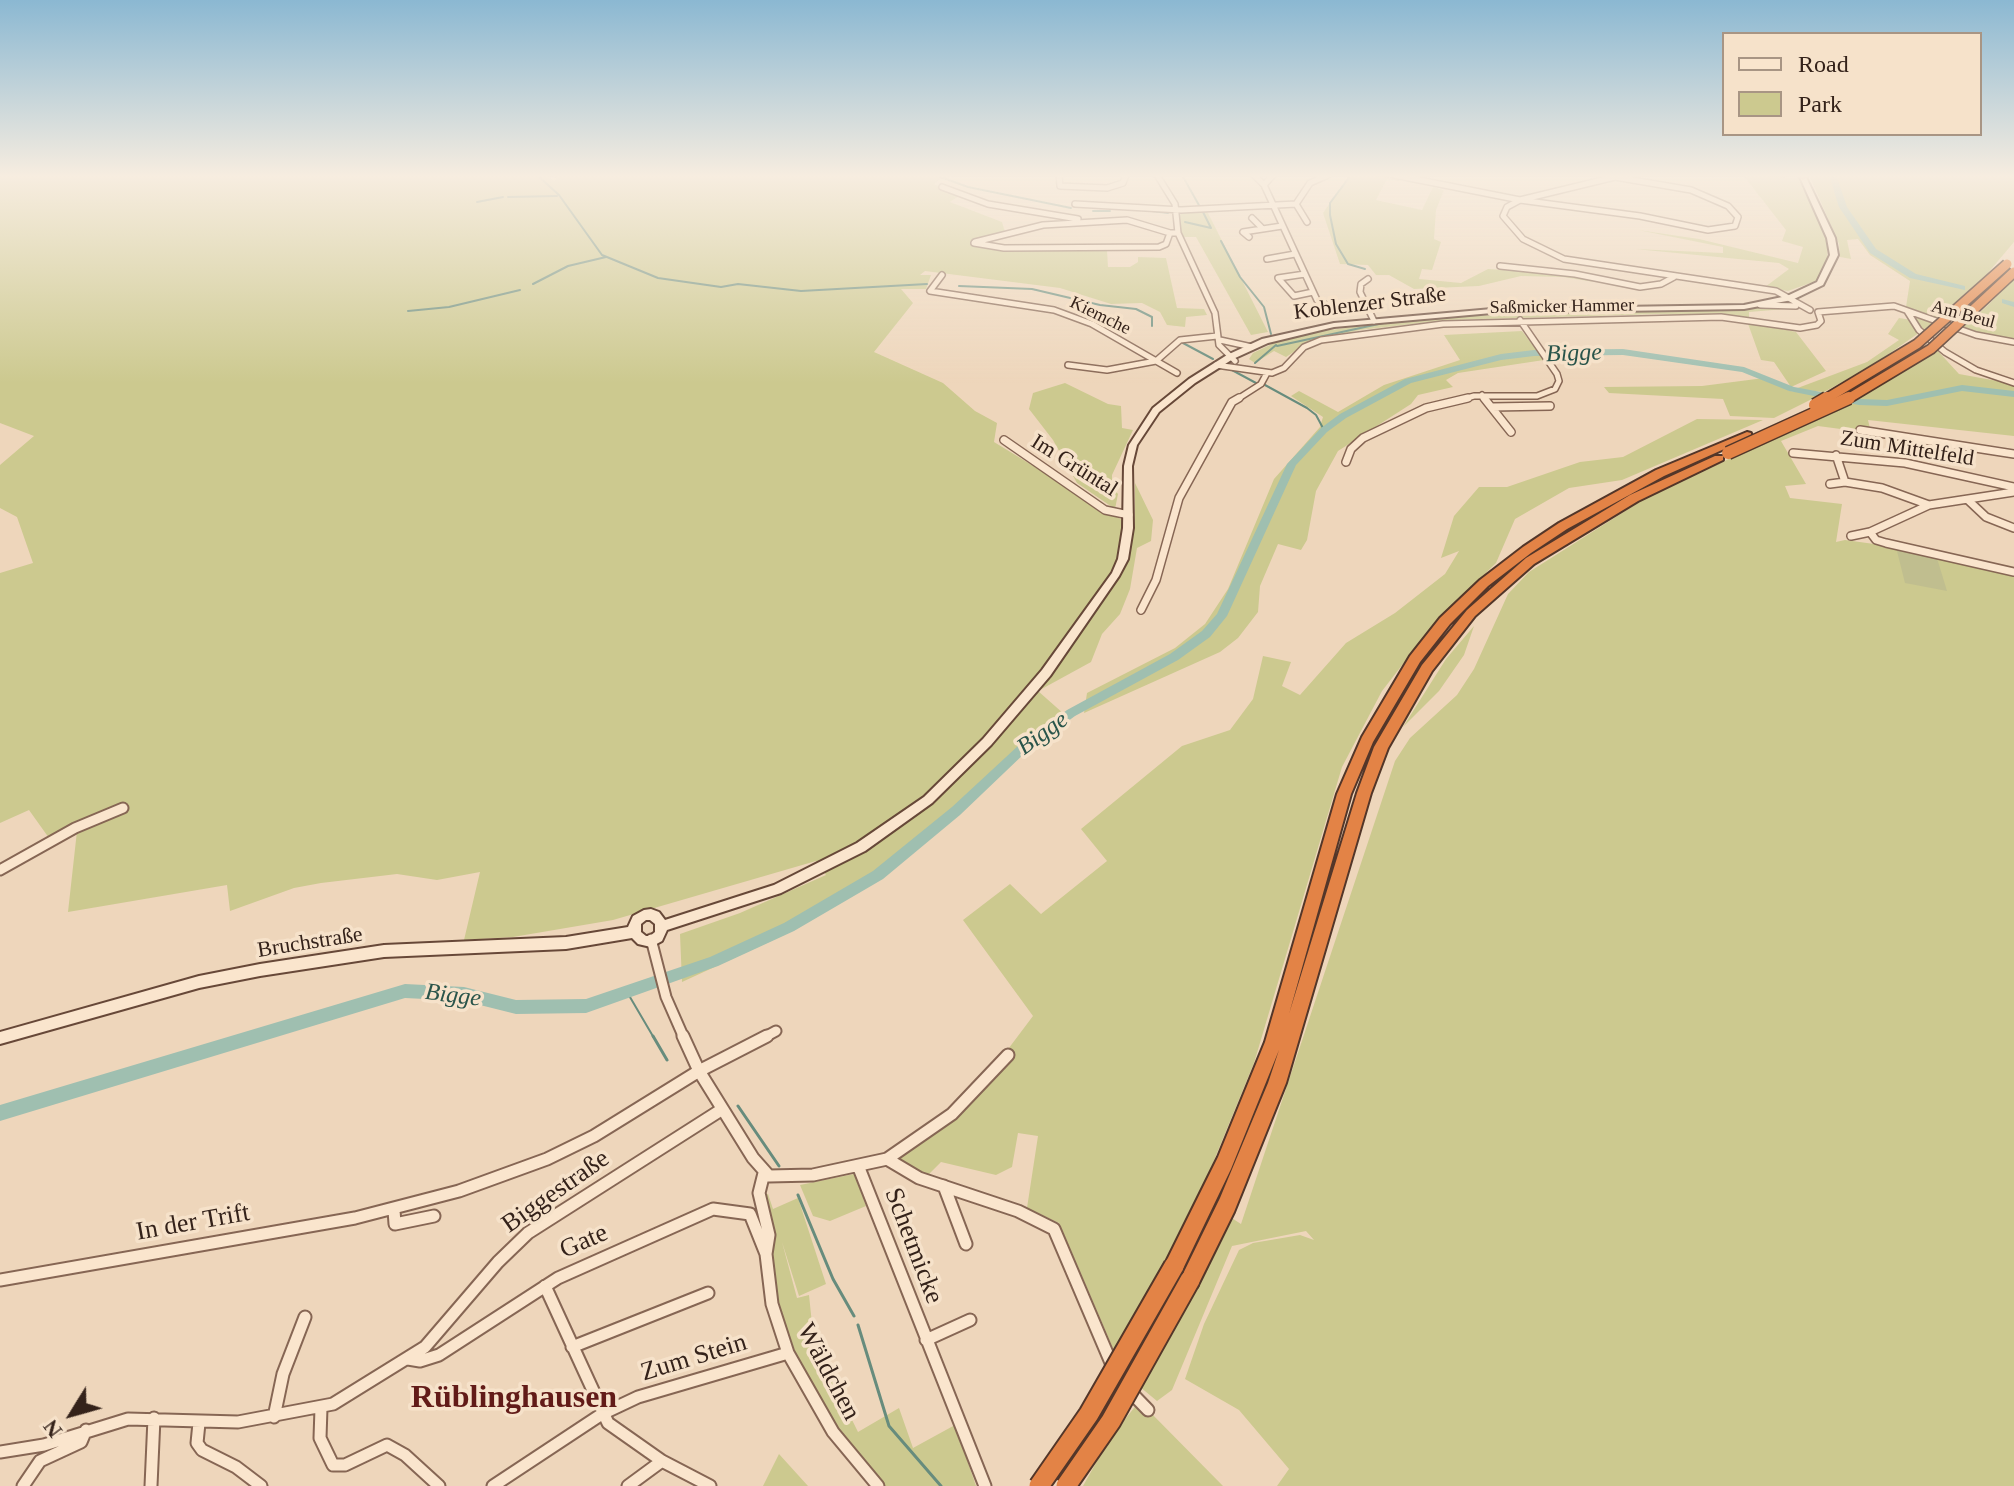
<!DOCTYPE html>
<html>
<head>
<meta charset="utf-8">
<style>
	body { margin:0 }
	#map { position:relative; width:2014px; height:1486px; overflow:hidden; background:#eed6bb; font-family:Georgia,serif }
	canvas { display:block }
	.legend { position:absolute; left:1722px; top:32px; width:260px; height:104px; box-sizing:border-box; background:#f6e2ca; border:2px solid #a89584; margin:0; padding:10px 14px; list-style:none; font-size:24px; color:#34221a }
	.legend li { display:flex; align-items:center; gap:16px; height:40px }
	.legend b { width:40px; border:2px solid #a89584 }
	.north { position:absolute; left:32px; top:1374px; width:80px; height:80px; -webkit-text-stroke:6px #f6e2ca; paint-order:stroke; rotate:233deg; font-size:22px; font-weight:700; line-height:32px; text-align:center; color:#34221a }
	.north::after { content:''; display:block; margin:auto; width:28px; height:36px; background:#34221a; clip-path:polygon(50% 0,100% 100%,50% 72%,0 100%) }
</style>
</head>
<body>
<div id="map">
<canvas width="2014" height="1486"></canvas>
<ul class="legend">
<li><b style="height:10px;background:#fae5cd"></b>Road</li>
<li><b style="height:22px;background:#ccc98f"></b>Park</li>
</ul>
<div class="north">N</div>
</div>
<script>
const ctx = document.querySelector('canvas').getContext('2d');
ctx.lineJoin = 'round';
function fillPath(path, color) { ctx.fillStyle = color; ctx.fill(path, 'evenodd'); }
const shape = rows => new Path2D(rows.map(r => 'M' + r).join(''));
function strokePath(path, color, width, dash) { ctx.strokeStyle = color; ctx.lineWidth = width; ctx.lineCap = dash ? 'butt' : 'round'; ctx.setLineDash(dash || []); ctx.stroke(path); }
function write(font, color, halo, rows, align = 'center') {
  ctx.font = font + ' Georgia,serif'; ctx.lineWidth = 7; ctx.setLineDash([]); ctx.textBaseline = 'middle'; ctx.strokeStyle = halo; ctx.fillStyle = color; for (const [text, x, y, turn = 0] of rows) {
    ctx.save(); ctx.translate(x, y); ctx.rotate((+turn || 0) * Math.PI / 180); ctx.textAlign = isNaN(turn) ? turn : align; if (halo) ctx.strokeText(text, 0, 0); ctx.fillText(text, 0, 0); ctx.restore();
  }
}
fillPath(shape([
	[0,175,548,175,554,181,557,179,552,175,958,175,940,179,934,184,960,195,950,202,1002,222,1005,232,975,242,980,245,1107,250,1108,267,1130,267,1138,262,1138,257,1166,258,1177,308,1204,309,1207,315,1186,317,1185,327,1167,325,1160,312,1142,303,1111,304,1060,288,925,271,920,275,931,275,926,289,901,289,913,303,874,352,943,383,975,411,997,423,994,442,1135,528,1135,483,1153,520,1151,541,1137,548,1130,589,1120,614,1102,634,1091,662,1038,691,1064,714,874,883,784,935,682,982,680,934,740,913,826,875,816,861,613,920,513,937,464,940,480,872,437,880,397,874,321,883,294,888,230,911,227,885,68,912,77,831,49,838,29,810,0,823,0,573,33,563,17,517,0,508,0,465,34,436,0,423],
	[1349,175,1401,178,1399,181,1387,179,1376,200,1422,210,1433,187,1444,190,1436,210,1434,239,1441,242,1432,270,1422,269,1419,279,1461,283,1488,269,1566,274,1594,282,1563,277,1521,276,1479,286,1414,289,1389,275,1376,275,1368,265,1340,264,1323,213],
	[1743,175,1798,178,1828,241,1827,269,1816,281,1788,291,1765,287,1789,269,1779,263,1635,249,1723,253,1723,247,1638,230,1699,239,1798,263,1803,247,1782,241,1786,230],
	[1809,175,2014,175,2014,242,1987,274,1934,321,1918,316,1903,306,1906,307,1910,281,1870,255,1858,239,1847,240,1851,259,1840,257,1839,244],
	[1182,211,1207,211,1268,332,1251,335,1196,237,1183,237,1178,220],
	[2014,279,2014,341,1961,329,1987,306],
	[1772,306,1797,308,1749,312,1749,317,1657,314,1447,320,1360,330,1309,342,1286,357,1274,351,1255,363,1249,359,1253,353,1276,342,1313,332,1438,317],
	[1914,317,1933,323,1873,365,1824,392,1795,389,1867,362,1899,340,1888,334,1899,318,1912,320],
	[1747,321,1796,332,1826,371,1791,387,1774,362,1761,360],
	[1522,331,1544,360,1458,373,1446,380,1453,387,1418,395,1411,404,1338,451,1316,491,1307,540,1301,550,1278,544,1260,586,1258,612,1238,638,1220,652,1084,713,1087,693,1175,648,1205,624,1228,589,1274,479,1320,427,1323,417,1291,396,1299,391,1338,412,1384,385,1460,360,1444,335],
	[1937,350,1959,374,2014,384,2014,436,1868,420,1871,433,1818,426,1781,441,1806,484,1785,486,1790,498,1842,504,1836,542,1845,540,1896,547,2014,573,2014,1486,1277,1486,1289,1469,1239,1410,1185,1379,1204,1324,1239,1250,1253,1243,1300,1235,1314,1240,1306,1231,1232,1246,1172,1390,1157,1401,1128,1377,1112,1346,1059,1223,1027,1208,1038,1136,1018,1133,1012,1167,996,1175,941,1162,926,1177,891,1163,960,1113,1033,1016,963,920,1010,884,1041,914,1107,861,1081,829,1182,746,1230,730,1253,699,1263,656,1291,662,1282,686,1300,695,1346,643,1395,613,1445,574,1459,551,1441,558,1454,516,1479,487,1507,487,1580,462,1623,457,1697,419,1763,420,1622,480,1569,488,1515,519,1496,563,1434,624,1382,691,1342,767,1254,1063,1199,1197,1241,1224,1395,761,1410,738,1457,695,1474,669,1508,594,1529,572,1649,496,1856,400],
	[1764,378,1790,391,1820,395,1774,418,1730,416,1723,399,1609,393,1604,387,1702,386],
	[1065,383,1108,404,1121,406,1122,428,1133,430,1112,475,1112,487,1118,494,1115,509,1077,483,1053,440,1029,409,1033,393],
	[1474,626,1464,655,1439,691,1403,727,1446,659],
	[854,1174,866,1206,830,1221,813,1216,800,1185],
	[768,1194,773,1209,798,1198,826,1284,799,1296,782,1242,797,1298,809,1295,814,1343,858,1432,899,1408,913,1448,955,1425,976,1486,881,1486,836,1437,801,1371,772,1305,761,1197],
	[1138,1403,1148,1410,1223,1486,1083,1486,1110,1438],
	[779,1454,808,1486,763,1486]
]), '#ccc98f');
fillPath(shape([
	[1896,547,1936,555,1947,591,1905,583]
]), '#c0be8f');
strokePath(shape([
	[537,175,559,195,602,255,658,278,721,287,738,284,801,291,927,284],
	[935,175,968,187,1071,208],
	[1182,175,1200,207],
	[1351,175,1330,203,1330,215,1336,244,1348,264,1365,269],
	[508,197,557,196],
	[477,202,503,197],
	[1093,211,1110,211],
	[1152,211,1168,213],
	[1185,222,1211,228,1203,212],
	[1221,241,1240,277,1264,307,1271,334],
	[533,284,568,266,606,257],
	[959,286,1032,289,1100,305,1136,309,1152,317,1152,326],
	[408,311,449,307,520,290],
	[1183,343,1213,359],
	[1277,346,1388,322],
	[1255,363,1276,345],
	[1230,369,1256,383],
	[1265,385,1307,408,1316,415,1324,430],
	[627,992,654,1038]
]), '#678c7d', 2);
strokePath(shape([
	[653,1036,667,1060],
	[738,1106,779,1166],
	[798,1195,833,1279,854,1316],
	[858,1325,889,1426,941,1486]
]), '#678c7d', 3);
fillPath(shape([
	[1829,175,1836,175,1847,207,1876,249,1916,274,1965,286,1965,290,1910,278,1870,253,1839,207,1829,175],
	[2002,299,2014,302,2014,307,2002,303,2002,299],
	[1623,349,1744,367,1794,387,1859,399,1887,400,1962,385,2014,391,2014,397,1962,391,1887,406,1859,405,1789,391,1742,372,1623,355,1534,356,1501,360,1411,383,1346,418,1327,432,1296,465,1227,616,1210,637,1178,660,1075,716,1027,751,960,815,883,879,794,931,718,966,586,1013,516,1014,464,1001,405,998,0,1121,0,1105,405,984,464,987,516,1000,586,999,710,957,784,923,873,871,952,807,1019,745,1067,710,1170,654,1202,631,1217,614,1287,464,1321,428,1340,414,1405,379,1501,354,1534,350,1623,349]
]), '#9fbfb0');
const streetFar3 = shape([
	[1059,175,1060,186,1107,188,1123,183,1126,175],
	[1157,175,1175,204,1178,233,1215,313,1219,345,1235,361],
	[1254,175,1264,185,1317,300,1334,309,1366,308],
	[1394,175,1520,200],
	[1615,177,1691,190,1728,206,1738,217,1735,226,1708,230,1640,216,1520,200,1615,177],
	[1264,185,1273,175],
	[942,187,988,204,1078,219],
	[1520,200,1507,207,1503,216,1523,239,1564,259,1776,291,1810,310],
	[1075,204,1181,210,1296,204,1310,183,1328,175],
	[1296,204,1307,222],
	[1252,218,1261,227],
	[1249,237,1243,232,1282,226],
	[975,242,1043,225,1127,220,1170,233],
	[974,243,1004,248,1159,247,1166,244,1170,233,1178,233],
	[1267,259,1295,254],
	[1500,266,1575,274,1640,287,1661,284,1674,277],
	[1305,274,1278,278,1294,296,1313,292],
	[942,275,930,291,1054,310,1092,324,1177,373],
	[1368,279,1361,284,1360,292,1374,321],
	[1760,305,1796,306],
	[1907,311,1919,330,1945,352,1976,370,2014,383],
	[1818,312,1894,306,1976,335,2014,342],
	[1220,340,1252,347],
	[1156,361,1180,340,1217,336],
	[1068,365,1107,370,1156,361],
	[1216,365,1272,373,1284,368,1304,347,1321,340,1443,324,1721,317,1800,328,1817,325,1821,321,1818,312],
	[1482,395,1486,400],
	[1236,400,1261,384,1267,373],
	[1460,400,1474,396,1537,396,1555,389,1559,381,1557,374,1520,320]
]);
const streetFar2 = shape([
	[1484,398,1511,432],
	[1492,407,1550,406],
	[1860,430,2014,454],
	[1004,440,1105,510,1129,515],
	[1793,453,1905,463,2014,487],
	[1836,455,1845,482],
	[1346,462,1351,449,1363,438,1426,408,1468,398],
	[1830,484,1845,482,1882,488,1929,505],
	[2014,492,1929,505,1870,532,1876,540,1886,543,2014,572],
	[1968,500,1986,517,2014,528],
	[1851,536,1870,532],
	[1141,610,1156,580,1179,498,1232,402,1239,398]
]);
const streetFar1 = shape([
	[0,870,75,828,123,808],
	[651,939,666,997,684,1038],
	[763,1038,776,1031]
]);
const street = shape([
	[683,1036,699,1071,753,1158,769,1176,813,1175,887,1159,952,1114,1008,1055],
	[887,1159,919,1178,1018,1211,1054,1229,1118,1379,1148,1410],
	[859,1168,985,1486],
	[764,1173,759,1193,769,1235,766,1254,772,1304,788,1353,833,1432,878,1486],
	[944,1186,966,1244],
	[394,1210,395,1224,434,1216],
	[0,1280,355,1218,459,1191,547,1159,594,1136,699,1071,767,1036],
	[545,1286,608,1423,662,1461,710,1486],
	[926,1340,970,1320],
	[572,1347,708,1293],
	[408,1359,420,1361,439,1355,558,1278,713,1209,750,1214,766,1254],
	[321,1408,320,1438,333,1465,345,1465,387,1445,405,1455,439,1486],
	[274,1417,283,1374,305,1317],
	[199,1423,197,1443,202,1450,236,1467,261,1486],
	[0,1452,44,1445,128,1419,238,1422,333,1404,425,1347,498,1262,528,1233,721,1110],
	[23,1486,40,1461,81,1442,86,1430],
	[151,1486,154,1418],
	[493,1486,602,1414,638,1397,788,1353],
	[628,1486,662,1461]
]);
const secondary = shape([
	[1799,175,1805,175,1835,238,1838,255,1823,285,1792,300,1744,309,1492,313,1334,327,1268,343,1233,359,1195,383,1159,412,1137,445,1132,466,1133,528,1128,559,1119,576,1050,676,991,745,932,803,865,851,781,893,667,930,662,941,651,947,638,944,632,938,566,949,384,957,260,976,199,988,0,1044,0,1032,199,976,260,964,384,945,566,937,628,927,633,916,644,910,651,909,659,912,665,920,774,885,857,843,924,797,983,739,1042,670,1112,573,1118,559,1123,528,1124,466,1129,445,1153,408,1189,379,1227,355,1262,339,1334,323,1492,309,1744,305,1787,296,1817,282,1830,255,1827,238,1799,175],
	[650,920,655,924,655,932,650,936,646,936,641,932,641,924,646,920,650,920]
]);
const highway = shape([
	[1797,175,1806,175,1807,177,1803,180,1797,175],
	[1747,432,1751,433,1751,437,1664,476,1567,529,1531,553,1488,586,1450,624,1420,662,1373,742,1351,794,1289,1014,1357,793,1374,747,1422,665,1467,610,1526,558,1630,495,1715,456,1723,456,1723,460,1638,501,1534,564,1475,616,1432,671,1388,748,1371,793,1286,1083,1234,1212,1197,1287,1190,1290,1183,1287,1180,1280,1220,1198,1268,1083,1279,1050,1231,1169,1181,1273,1174,1276,1167,1273,1164,1266,1218,1157,1265,1042,1337,794,1362,737,1410,656,1440,618,1480,580,1523,547,1559,523,1656,470,1747,432]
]);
strokePath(streetFar3, '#866654', 8);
strokePath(streetFar2, '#866654', 10);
strokePath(streetFar1, '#866654', 13);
strokePath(street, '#866654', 15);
strokePath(secondary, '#674838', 4);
strokePath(highway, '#533629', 4);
strokePath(streetFar3, '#fae5cd', 5);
strokePath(streetFar2, '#fae5cd', 7);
strokePath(streetFar1, '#fae5cd', 9);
strokePath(street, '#fae5cd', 11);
fillPath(secondary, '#fae5cd');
fillPath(highway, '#e38346');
const highwayBridgeFar2 = shape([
	[1824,400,1917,344,2007,264],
	[1846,400,1931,349,2014,272]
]);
const highwayBridgeFar1 = shape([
	[1815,405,1827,398],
	[1728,453,1849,398]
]);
const highwayBridge = shape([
	[1039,1486,1089,1414,1174,1266],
	[1066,1486,1111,1421,1190,1280]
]);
strokePath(highwayBridgeFar2, '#533629', 12, []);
strokePath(highwayBridgeFar1, '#533629', 15, []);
strokePath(highwayBridge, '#533629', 23, []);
strokePath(highwayBridgeFar2, '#e38346', 9);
strokePath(highwayBridgeFar1, '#e38346', 12);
strokePath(highwayBridge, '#e38346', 19);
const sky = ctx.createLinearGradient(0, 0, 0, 383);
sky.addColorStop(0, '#8bb8d2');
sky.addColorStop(0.46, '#f7ede0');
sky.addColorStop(1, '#f7ede000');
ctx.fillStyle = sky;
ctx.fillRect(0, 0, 2014, 383);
write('18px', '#34221a', '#f6e2ca', [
	["Saßmicker Hammer",1562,307,-1],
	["Am Beul",1963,315,15],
	["Kiemche",1100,316,26]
]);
write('22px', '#34221a', '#f6e2ca', [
	["Koblenzer Straße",1370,304,-7],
	["Zum Mittelfeld",1907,449,9],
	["Im Grüntal",1074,466,32],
	["Bruchstraße",310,943,-9]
]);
write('italic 24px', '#29544a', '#f6e2ca', [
	["Bigge",1574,354,-2],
	["Bigge",1043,734,-36],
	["Bigge",453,996,7]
]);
write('26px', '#34221a', '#f6e2ca', [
	["Biggestraße",556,1192,-35],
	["In der Trift",193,1223,-10],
	["Gate",584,1242,-24],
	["Schetmicke",913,1246,69],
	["Zum Stein",694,1358,-17],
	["Wäldchen",828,1372,62]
]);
write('bold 32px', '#621b18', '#f6e2ca', [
	["Rüblinghausen",514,1399]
]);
</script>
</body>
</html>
